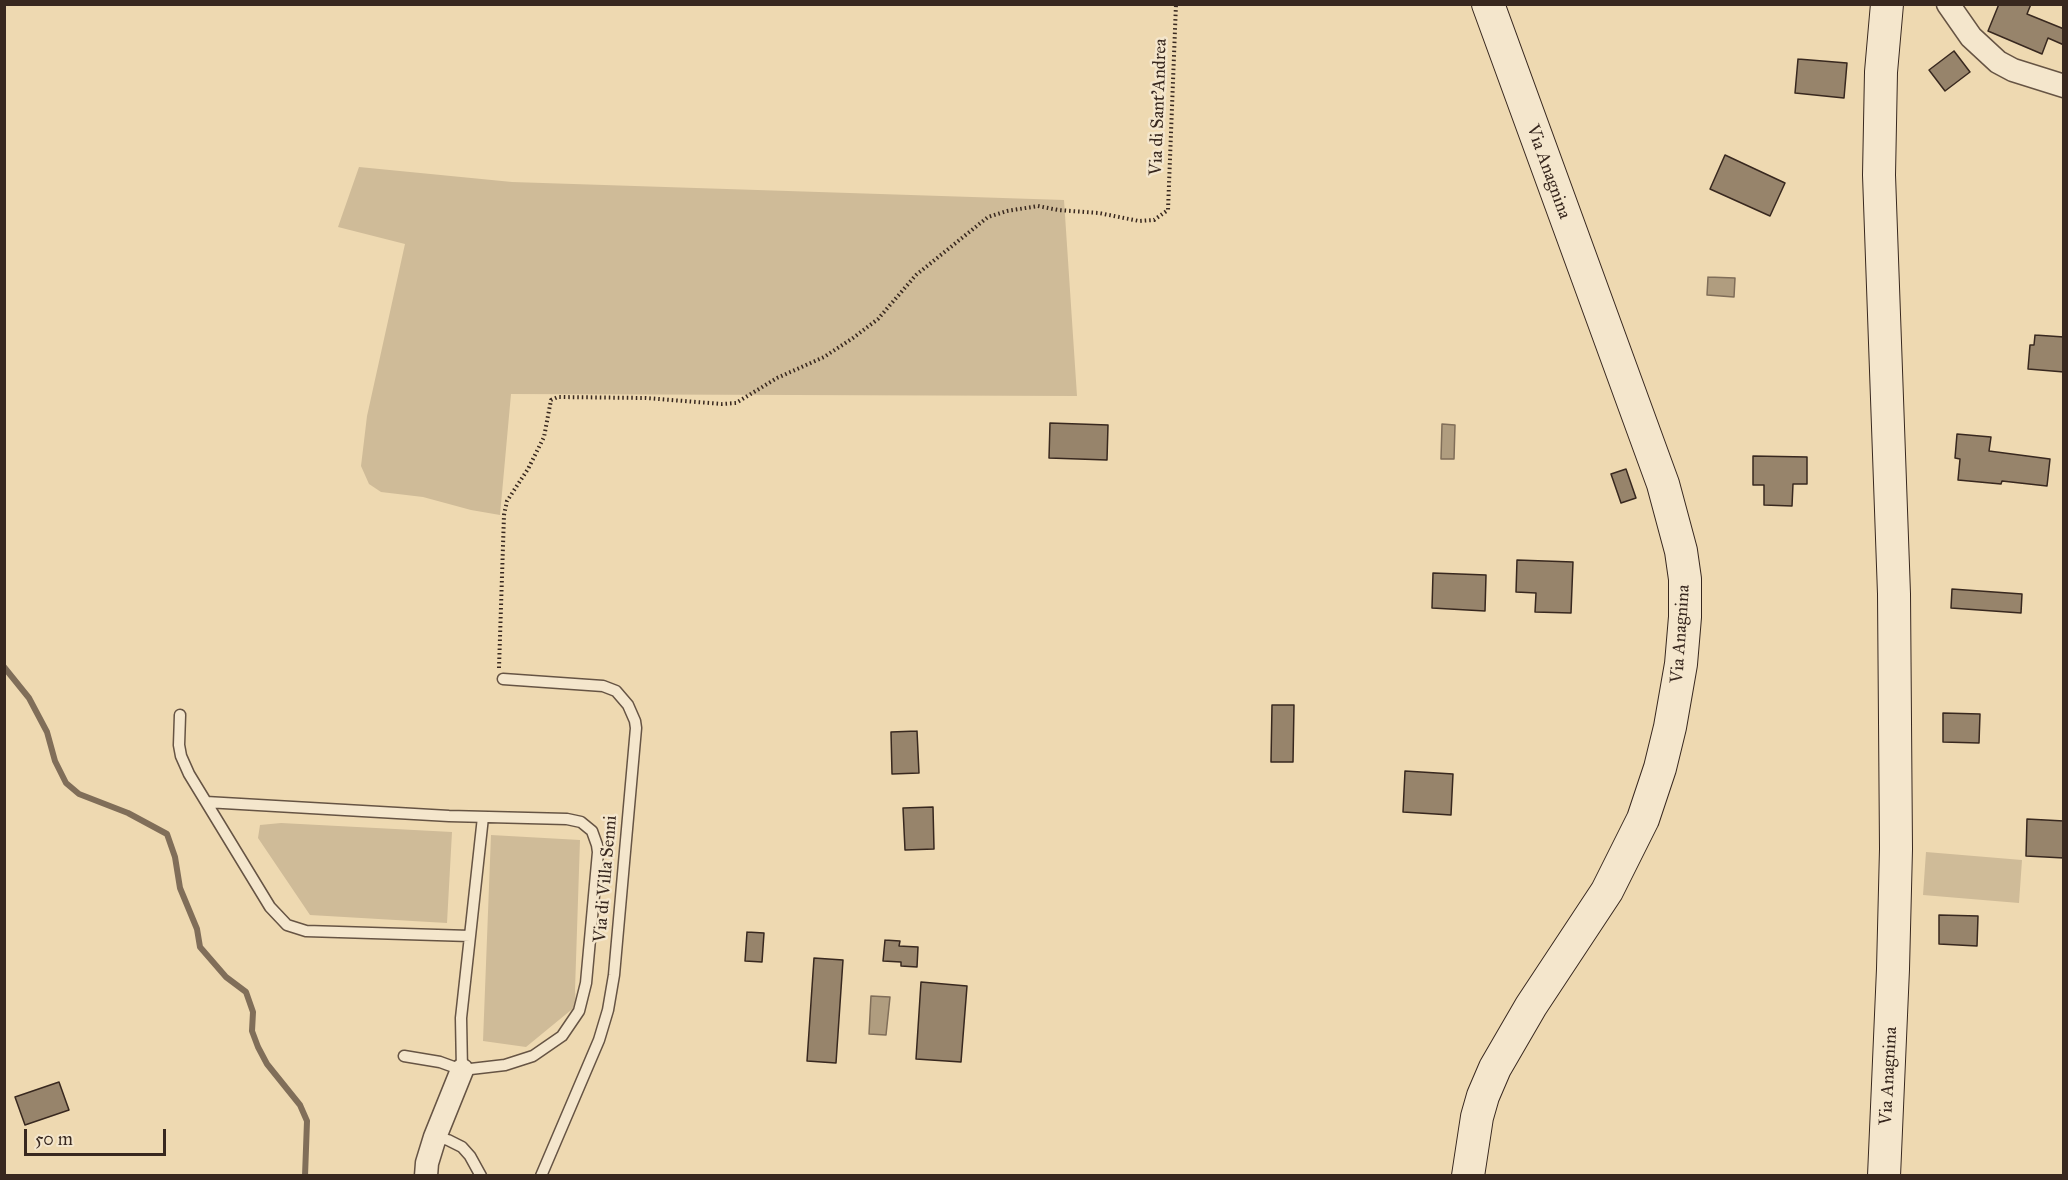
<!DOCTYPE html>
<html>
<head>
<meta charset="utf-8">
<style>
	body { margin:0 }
	#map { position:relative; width:2068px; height:1180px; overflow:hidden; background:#eed9b1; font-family:"IM FELL Great Primer",serif }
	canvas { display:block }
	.frame { position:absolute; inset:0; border:6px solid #38281f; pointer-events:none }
	.scale { position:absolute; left:24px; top:1129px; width:142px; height:27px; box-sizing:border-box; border:3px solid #38281f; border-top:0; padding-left:8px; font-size:18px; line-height:21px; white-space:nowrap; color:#38281f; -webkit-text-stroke:4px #f4e6cc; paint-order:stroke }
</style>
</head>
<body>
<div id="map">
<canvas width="2068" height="1180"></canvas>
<div class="frame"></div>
<div class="scale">50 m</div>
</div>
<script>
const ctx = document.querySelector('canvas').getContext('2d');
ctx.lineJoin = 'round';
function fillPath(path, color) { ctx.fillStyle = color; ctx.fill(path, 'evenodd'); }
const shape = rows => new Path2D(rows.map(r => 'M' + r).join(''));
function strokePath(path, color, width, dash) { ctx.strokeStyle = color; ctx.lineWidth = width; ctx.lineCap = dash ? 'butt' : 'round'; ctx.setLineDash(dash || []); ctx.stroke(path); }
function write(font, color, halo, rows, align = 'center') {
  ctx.font = font + ' "IM FELL Great Primer",serif'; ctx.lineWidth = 5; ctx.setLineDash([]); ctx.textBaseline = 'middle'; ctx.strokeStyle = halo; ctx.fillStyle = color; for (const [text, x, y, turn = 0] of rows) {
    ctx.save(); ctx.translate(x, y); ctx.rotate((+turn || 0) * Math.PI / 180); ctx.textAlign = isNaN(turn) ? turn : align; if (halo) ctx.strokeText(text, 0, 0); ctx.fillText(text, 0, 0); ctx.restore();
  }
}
fillPath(shape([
	[359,167,512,182,1064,200,1077,396,511,394,500,515,471,510,423,497,381,492,369,484,361,466,367,416,405,244,338,227],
	[281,823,452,832,447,923,310,915,258,838,260,825],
	[491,835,580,840,575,990,576,1006,526,1047,483,1041],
	[1926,852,2022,860,2019,903,1923,895]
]), '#cfbb98');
const water = shape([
	[1708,277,1735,278,1734,297,1707,295,1708,277],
	[1442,424,1455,425,1454,459,1441,459,1442,424],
	[871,996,890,997,886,1035,869,1034,871,996]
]);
fillPath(water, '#b09d7f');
strokePath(water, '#806e59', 1.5);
strokePath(shape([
	[4,667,29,698,47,732,55,761,66,783,79,794,128,813,167,834,175,857,180,888,197,929,200,947,226,977,246,992,253,1012,252,1031,258,1047,267,1064,300,1105,307,1121,305,1176]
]), '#806e59', 6);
const building = shape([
	[1999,4,2031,4,2027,14,2064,29,2064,45,2048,38,2042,54,1988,31,1999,4],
	[1954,51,1970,72,1945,91,1929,70,1954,51],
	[1798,59,1847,63,1844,98,1795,93,1798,59],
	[1725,155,1785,183,1770,216,1710,189,1725,155],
	[2035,335,2064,337,2064,372,2028,369,2030,345,2034,345,2035,335],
	[1050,423,1108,425,1107,460,1049,458,1050,423],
	[1957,434,1991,437,1989,451,2050,459,2047,486,2002,481,2001,484,1958,480,1960,459,1955,458,1957,434],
	[1753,456,1807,457,1807,484,1793,484,1792,506,1764,505,1764,485,1753,485,1753,456],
	[1626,469,1636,498,1621,503,1611,474,1626,469],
	[1517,560,1573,562,1571,613,1535,612,1536,593,1516,592,1517,560],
	[1433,573,1486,575,1485,611,1432,608,1433,573],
	[1952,589,2022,594,2021,613,1951,608,1952,589],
	[1272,705,1294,705,1293,762,1271,762,1272,705],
	[1943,713,1980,714,1979,743,1943,742,1943,713],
	[917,731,919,773,892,774,891,732,917,731],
	[1405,771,1453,774,1451,815,1403,812,1405,771],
	[933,807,934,849,905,850,903,808,933,807],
	[2027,819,2064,821,2064,858,2026,856,2027,819],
	[1939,915,1978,916,1977,946,1939,944,1939,915],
	[747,932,764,933,762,962,745,961,747,932],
	[885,940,900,941,899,946,918,947,917,967,901,966,901,962,883,961,885,940],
	[814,958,843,960,836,1063,807,1061,814,958],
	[921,982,967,986,961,1062,916,1059,921,982],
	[59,1082,69,1110,25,1125,15,1097,59,1082]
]);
fillPath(building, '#97846b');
strokePath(building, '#38281f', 1.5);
const lane = shape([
	[503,679,603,686,616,691,628,705,635,721,636,728,614,975,608,1010,599,1040,541,1176],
	[180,715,179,745,181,756,189,774,270,907,287,925,306,931,470,936,461,1018,462,1070],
	[206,802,449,816,567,819,581,822,592,831,597,845,598,852,586,983,579,1011,562,1036,533,1056,505,1065,462,1070,440,1062,404,1056],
	[470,936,483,817],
	[435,1137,448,1140,462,1147,470,1156,481,1176]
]);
const street = shape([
	[1948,4,1971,37,1998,62,2013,70,2064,86],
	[426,1176,427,1163,435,1137,462,1070]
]);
const secondary = shape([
	[1468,1176,1477,1117,1483,1096,1495,1068,1531,1006,1607,891,1643,819,1660,768,1670,727,1681,664,1685,617,1685,579,1681,551,1663,484,1488,4],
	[1884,1176,1893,969,1896,849,1894,594,1879,175,1881,72,1887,4]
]);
strokePath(lane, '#665444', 13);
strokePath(street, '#665444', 25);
strokePath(secondary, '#38281f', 34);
strokePath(shape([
	[499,668,504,515,507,501,528,469,544,437,551,400,558,397,646,398,722,404,736,403,777,378,824,357,853,338,878,319,916,275,988,217,1007,211,1038,206,1058,210,1099,213,1139,221,1154,220,1168,210,1176,4]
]), '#38281f', 4, [1.5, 3]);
strokePath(lane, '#f4e6cc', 10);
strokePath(street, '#f4e6cc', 22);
strokePath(secondary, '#f4e6cc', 32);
write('18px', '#38281f', '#f4e6cc', [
	["Via di Sant'Andrea",1159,107,-88],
	["Via Anagnina",1548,172,70],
	["Via Anagnina",1681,634,-86],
	["Via di Villa Senni",606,879,-85],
	["Via Anagnina",1889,1076,-87]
]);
</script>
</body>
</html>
